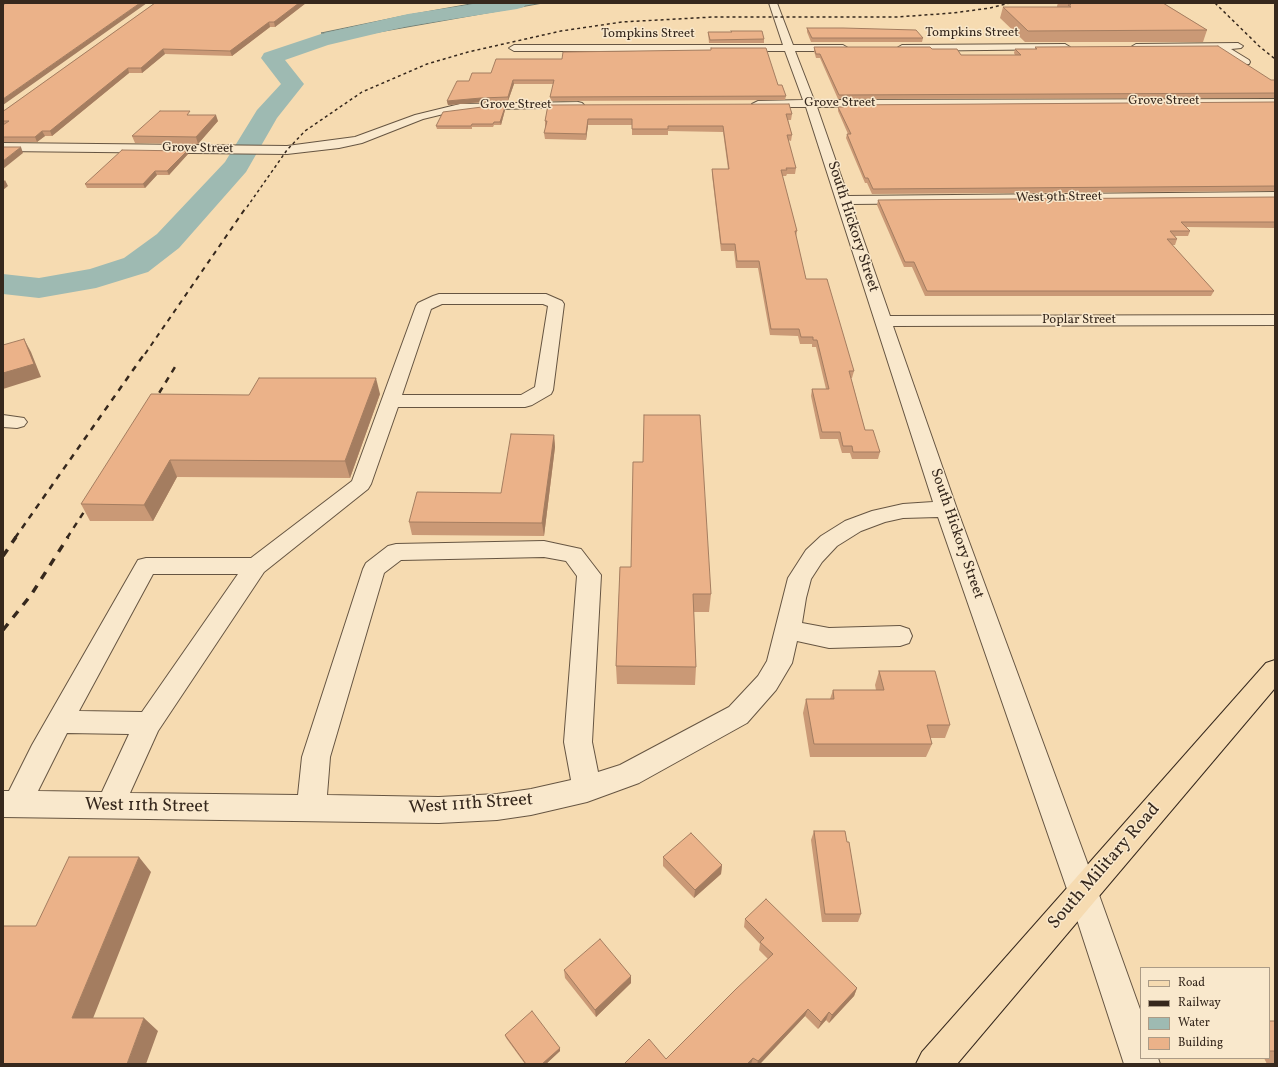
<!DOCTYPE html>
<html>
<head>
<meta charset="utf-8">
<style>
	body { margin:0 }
	#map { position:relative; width:1278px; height:1067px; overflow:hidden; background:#f6dbb1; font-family:Vollkorn,serif }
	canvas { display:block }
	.frame { position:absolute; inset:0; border:4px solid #36281d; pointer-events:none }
	.legend { position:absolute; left:1140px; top:967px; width:130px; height:92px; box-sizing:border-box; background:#f9e8cc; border:1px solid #ab9b86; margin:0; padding:5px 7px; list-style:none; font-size:12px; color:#36281d }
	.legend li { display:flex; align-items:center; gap:8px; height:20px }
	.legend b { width:20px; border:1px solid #ab9b86 }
</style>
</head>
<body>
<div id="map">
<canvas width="1278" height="1067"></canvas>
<div class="frame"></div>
<ul class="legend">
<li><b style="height:5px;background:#f6dbb1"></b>Road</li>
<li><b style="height:5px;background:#36281d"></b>Railway</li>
<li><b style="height:11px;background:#9ebab2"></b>Water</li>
<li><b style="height:11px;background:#ebb289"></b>Building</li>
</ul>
</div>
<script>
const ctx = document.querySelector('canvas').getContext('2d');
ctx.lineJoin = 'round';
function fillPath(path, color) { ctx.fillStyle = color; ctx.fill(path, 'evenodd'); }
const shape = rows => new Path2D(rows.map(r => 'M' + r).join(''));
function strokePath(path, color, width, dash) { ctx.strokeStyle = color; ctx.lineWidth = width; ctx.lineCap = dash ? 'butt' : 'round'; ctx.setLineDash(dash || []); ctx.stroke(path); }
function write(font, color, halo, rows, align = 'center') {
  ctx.font = font + ' Vollkorn,serif'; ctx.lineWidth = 3; ctx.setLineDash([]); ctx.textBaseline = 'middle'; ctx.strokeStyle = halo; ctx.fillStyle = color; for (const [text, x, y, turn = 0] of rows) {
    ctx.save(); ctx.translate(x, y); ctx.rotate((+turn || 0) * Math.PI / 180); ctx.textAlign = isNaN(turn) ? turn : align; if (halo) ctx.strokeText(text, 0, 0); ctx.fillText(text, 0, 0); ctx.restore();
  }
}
const water = shape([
	[476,3,543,3,345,38,321,33,403,16,476,3]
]);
fillPath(water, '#9ebab2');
strokePath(water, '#748076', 1);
fillPath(shape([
	[481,3,526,3,524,7,517,9,408,26,328,45,285,60,304,84,277,118,246,172,179,248,148,272,96,288,39,298,3,294,3,274,39,278,90,269,124,258,157,234,225,162,257,110,281,84,261,58,264,53,321,34,408,14,481,3]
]), '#9ebab2');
const minor = shape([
	[769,3,777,3,793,45,843,45,848,48,843,51,795,51,814,100,1275,99,1275,105,817,107,848,196,1275,192,1275,200,851,204,890,316,1275,315,1275,325,893,326,957,509,1098,892,1141,1012,1141,1058,1158,1058,1160,1064,1124,1064,1068,892,938,517,903,518,885,522,861,531,837,546,822,562,811,579,806,598,802,623,829,628,900,626,909,629,912,636,909,643,900,646,829,648,797,641,792,663,776,690,747,723,639,783,587,802,531,815,497,820,439,823,3,817,3,791,9,791,32,745,138,560,146,558,251,558,352,481,416,306,418,303,433,296,439,294,546,294,562,301,564,304,553,390,551,394,532,405,525,407,398,407,371,484,368,489,264,572,158,731,130,793,298,795,302,757,363,569,366,563,388,546,396,544,544,541,581,549,601,575,592,742,598,772,620,765,729,707,758,676,767,661,788,578,806,550,821,536,845,521,872,511,903,504,933,502,806,107,758,107,752,104,758,101,803,100,785,51,514,51,509,48,514,45,783,45,769,3],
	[442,304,543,304,548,306,535,387,521,395,402,395,431,309,442,304],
	[544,557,566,561,577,576,564,742,571,780,531,789,497,794,439,797,327,795,330,757,384,573,401,560,544,557],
	[153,574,238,574,142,712,79,711,153,574],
	[67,733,129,734,102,792,38,791,67,733],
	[1238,43,1243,46,1241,48,1231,49,1249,60,1250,62,1249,64,1241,64,1217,49,1136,50,1131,47,1136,44,1238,43],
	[1065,44,1070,47,1068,49,902,51,897,48,902,45,1065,44],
	[578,102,582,103,584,105,582,107,460,110,423,119,362,143,339,148,287,154,3,151,3,143,287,146,355,137,415,115,460,104,578,102],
	[3,415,24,418,27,422,24,426,17,428,3,427,3,415]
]);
const major = shape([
	[1275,660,1275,688,957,1064,916,1064,922,1052,1266,663,1275,660]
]);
strokePath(minor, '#665542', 2);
strokePath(major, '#36281d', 2);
fillPath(minor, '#f9e8cc');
fillPath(major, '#f6dbb1');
strokePath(shape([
	[1215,3,1259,46,1275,59],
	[247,207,287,150,305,131,362,92,427,64,468,52,561,31,622,22,713,17,897,17,953,13,990,8,1010,3]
]), '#36281d', 1.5, [3, 3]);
strokePath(shape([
	[145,354,247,206]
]), '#36281d', 2, [5, 5]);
strokePath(shape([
	[153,403,175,367],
	[15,538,145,353],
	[67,538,91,501]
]), '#36281d', 2.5, [6, 6]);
strokePath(shape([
	[3,556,16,537],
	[3,630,31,595,68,537]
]), '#36281d', 3.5, [8, 8]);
fillPath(shape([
	[155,3,306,3,275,27,270,27,232,56,165,54,142,73,129,73,52,136,45,136,37,142,3,142,3,111,5,110],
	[1058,3,1163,3,1207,30,1203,42,1025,42,1000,18,1003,7,1057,7,1057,6],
	[807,28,923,38,922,42,811,42,807,32],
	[731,31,764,39,764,43,709,43,708,32,731,32],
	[814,47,932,49,961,55,1015,55,1014,53,1015,49,1035,49,1035,47,1271,80,1275,80,1275,98,838,99,820,58,816,58,814,51],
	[711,48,778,85,786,96,785,100,551,101,550,97,554,84,514,84,508,101,482,102,448,105,447,101,469,81,491,73,562,59,711,50],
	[1275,102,1275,191,872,194,867,183,865,183,846,138,847,134,848,134,838,111,838,107,843,107,843,105],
	[548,105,792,114,791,120,788,120,792,135,791,141,788,140,796,168,795,174,787,174,786,176,782,176,797,231,796,237,806,279,854,371,852,378,851,378,865,430,880,452,878,459,852,459,850,453,842,453,838,439,820,439,811,396,812,389,826,389,816,347,812,347,812,344,800,344,798,336,770,335,758,268,736,268,734,251,721,251,712,175,712,169,728,169,723,132,668,131,668,135,632,135,632,125,588,125,586,140,545,139,544,133,546,127,545,127,545,121],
	[505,110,501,125,494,125,493,127,472,127,472,129,437,129,436,126],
	[191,115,218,121,198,144,135,143,132,136],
	[188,154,169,175,157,175,145,188,87,188,85,184],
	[1275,197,1275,228,1186,227,1190,231,1188,236,1175,236,1177,239,1175,245,1172,245,1214,291,1211,296,925,296,912,267,904,267,877,205,878,200],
	[380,394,350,478,177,477,153,521,90,521,81,504,249,395],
	[554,435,555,447,544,536,412,535,409,522,501,493],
	[620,567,711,594,709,612,694,612,696,667,695,685,617,684,616,666],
	[879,671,950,725,945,738,930,738,932,744,926,757,810,757,803,713,806,699,830,699,833,690,876,690,875,685],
	[814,831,861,914,858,922,822,922,811,840],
	[663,857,722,865,721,874,694,898,663,866],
	[745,919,857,988,854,996,829,1023,826,1020,818,1029,805,1016,760,1064,624,1064,666,1059,768,959,759,950,760,944,744,927],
	[564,970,631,983,596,1017,565,978],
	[1269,1021,1275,1021,1275,1064,1267,1064,1264,1058,1269,1058],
	[505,1035,560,1051,546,1064,525,1064,506,1038]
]), '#ca9976');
fillPath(shape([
	[140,3,147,3,3,105,3,99],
	[299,3,306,3,275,27,274,22],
	[269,22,270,27,232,56,230,51],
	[163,49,165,54,142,73,141,68],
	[128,68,129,73,52,136,50,131],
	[513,80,514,84,508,101,508,97],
	[481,98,482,102,448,105,447,101],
	[505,107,505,110,501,125,500,122],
	[216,115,218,121,198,144,196,137],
	[588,119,588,125,586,140,586,134],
	[42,131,45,136,37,142,35,137],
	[21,147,23,153,3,169,3,161],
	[187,151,188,154,169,175,167,171],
	[155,171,157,175,145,188,143,184],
	[5,180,8,186,3,190,3,182],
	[24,339,31,352,41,377,3,389,3,373],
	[376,378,380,394,350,478,345,461],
	[554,435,555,447,544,536,542,523],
	[170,460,177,477,153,521,144,505],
	[139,857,151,872,88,1031,72,1018],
	[722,865,721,874,694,898,695,890],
	[631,976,631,983,596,1017,595,1010],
	[857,988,854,996,829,1023,832,1015],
	[808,1009,805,1016,760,1064,757,1064,758,1061],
	[829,1012,826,1020,818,1029,821,1022],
	[144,1018,158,1031,146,1064,127,1064],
	[560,1048,560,1051,546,1064,542,1064],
	[753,1058,751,1064,747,1064]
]), '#a47d60');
const building = shape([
	[6,3,140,3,3,99,3,5,6,3],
	[155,3,299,3,274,22,269,22,230,51,163,49,141,68,128,68,50,131,42,131,35,137,3,137,3,125,9,121,3,121,3,111,5,110,155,3],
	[1069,3,1163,3,1207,30,1028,31,1003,7,1071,7,1068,5,1071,5,1069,3],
	[807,28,843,28,916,30,923,38,812,38,807,28],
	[731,31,762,31,764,39,710,40,708,32,732,32,731,31],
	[1218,46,1271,80,1275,80,1275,93,839,95,820,54,816,54,814,47,930,47,932,49,957,49,961,55,1021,55,1015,49,1037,49,1035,47,1218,46],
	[711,48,766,48,778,85,782,85,786,96,550,97,554,80,513,80,508,97,481,98,447,101,457,81,469,81,472,73,491,73,496,59,562,59,563,52,711,50,711,48],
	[1275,102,1275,186,873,189,868,178,865,178,847,134,851,134,838,107,844,107,843,105,1275,102],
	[789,104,792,114,786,114,792,135,787,135,796,168,786,168,787,170,781,170,797,231,795,231,806,279,827,279,854,371,849,371,865,430,873,430,880,452,853,452,852,446,843,446,840,432,822,432,812,389,829,389,817,340,813,340,813,337,801,337,799,329,771,329,759,261,737,261,735,244,721,244,712,169,729,169,723,126,668,126,668,129,632,129,632,119,588,119,586,134,544,133,547,121,545,121,548,105,789,104],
	[482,107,505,107,500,122,494,122,493,124,472,124,471,126,436,126,443,112,482,107],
	[160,111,190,111,187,115,216,115,196,137,132,136,160,111],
	[3,147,21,147,3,161,3,147],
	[122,150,187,151,167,171,155,171,143,184,85,184,122,150],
	[1275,197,1275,222,1181,222,1190,231,1170,231,1177,239,1167,239,1214,291,927,291,914,262,905,262,878,200,1275,197],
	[24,339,34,364,3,373,3,345,24,339],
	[259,378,376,378,345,461,170,460,144,505,81,504,151,394,249,395,259,378],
	[644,415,700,415,711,594,693,594,696,667,616,666,620,567,631,567,633,462,643,462,644,415],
	[511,434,554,435,542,523,409,522,417,492,501,493,511,434],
	[879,671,935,671,950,725,927,725,932,744,814,744,806,699,834,699,833,690,884,690,879,671],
	[814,831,845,831,847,842,849,842,861,914,825,914,814,831],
	[691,833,722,865,695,890,663,857,691,833],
	[69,857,139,857,72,1018,144,1018,127,1064,3,1064,3,926,36,926,69,857],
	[766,899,857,988,832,1015,829,1012,821,1022,808,1009,758,1061,753,1058,747,1064,624,1064,649,1039,666,1059,736,989,773,954,760,942,764,938,745,919,766,899],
	[600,939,631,976,595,1010,564,970,600,939],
	[532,1011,560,1048,542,1064,526,1064,505,1035,532,1011],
	[1269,1021,1275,1021,1275,1053,1274,1051,1269,1051,1269,1021]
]);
fillPath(building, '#ebb289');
strokePath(building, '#a47d60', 1);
write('13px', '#36281d', '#f9e8cc', [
	["Tompkins Street",972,34],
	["Tompkins Street",648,35],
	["Grove Street",1164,102],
	["Grove Street",840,104],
	["Grove Street",516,106],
	["Grove Street",198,149,1],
	["West 9th Street",1059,198,-1],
	["Poplar Street",1079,321]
]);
write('15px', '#36281d', '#f9e8cc', [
	["South Hickory Street",852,227,72],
	["South Hickory Street",956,534,71]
]);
write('18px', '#36281d', '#f9e8cc', [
	["West 11th Street",471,805,-4],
	["West 11th Street",147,807,1],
	["South Military Road",1105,867,-49]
]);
</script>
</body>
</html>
